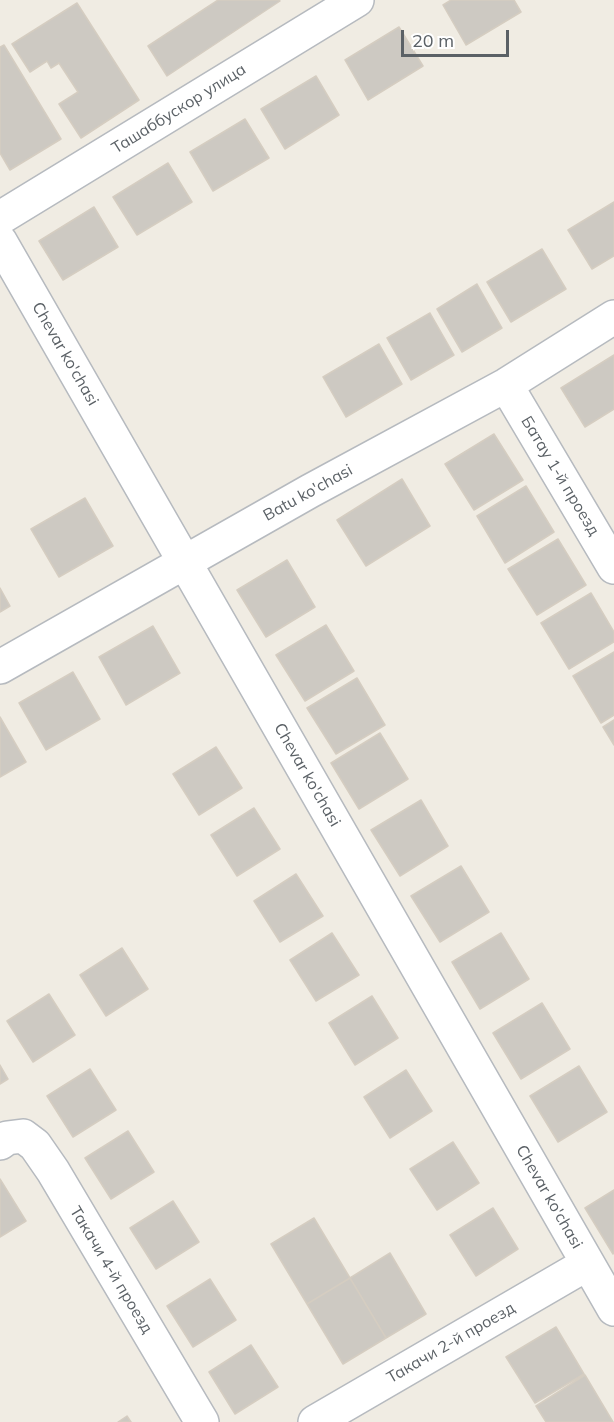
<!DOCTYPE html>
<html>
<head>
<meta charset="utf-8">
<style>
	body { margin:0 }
	#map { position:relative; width:614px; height:1422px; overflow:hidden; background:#f0ece3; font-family:Mulish,sans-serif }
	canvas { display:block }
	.scale { position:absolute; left:401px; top:30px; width:108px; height:27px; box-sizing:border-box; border:3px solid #5b6166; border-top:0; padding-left:8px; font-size:18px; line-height:21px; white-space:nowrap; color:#5b6166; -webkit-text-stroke:4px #fff; paint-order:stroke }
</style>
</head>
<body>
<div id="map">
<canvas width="614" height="1422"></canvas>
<div class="scale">20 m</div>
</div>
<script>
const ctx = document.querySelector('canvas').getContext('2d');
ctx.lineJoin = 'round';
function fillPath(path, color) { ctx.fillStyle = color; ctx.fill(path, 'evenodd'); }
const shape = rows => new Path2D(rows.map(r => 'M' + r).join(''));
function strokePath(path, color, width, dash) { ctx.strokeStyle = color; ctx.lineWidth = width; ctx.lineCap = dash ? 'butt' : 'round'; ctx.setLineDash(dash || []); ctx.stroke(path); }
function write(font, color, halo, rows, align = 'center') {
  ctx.font = font + ' Mulish,sans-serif'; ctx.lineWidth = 4.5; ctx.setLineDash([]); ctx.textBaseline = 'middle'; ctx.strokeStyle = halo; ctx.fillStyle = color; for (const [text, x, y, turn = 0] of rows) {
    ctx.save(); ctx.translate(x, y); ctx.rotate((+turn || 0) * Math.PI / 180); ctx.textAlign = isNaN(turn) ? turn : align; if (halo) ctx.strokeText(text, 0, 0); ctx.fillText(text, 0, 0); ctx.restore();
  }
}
const building = shape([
	[218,0,279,0,280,1,167,76,148,46,218,0],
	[451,0,514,0,521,12,466,45,443,5,451,0],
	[77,3,139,100,81,138,59,104,78,92,59,63,51,68,47,61,30,72,12,44,77,3],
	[399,27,423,66,368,100,345,60,399,27],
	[4,45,61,139,10,170,0,153,0,47,4,45],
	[316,76,339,115,285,149,261,109,316,76],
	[245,119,269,158,213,191,190,152,245,119],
	[168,163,192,202,137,235,113,197,168,163],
	[614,202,614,256,592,269,568,230,614,202],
	[94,207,118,247,63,280,39,241,94,207],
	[542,249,566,289,511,322,487,282,542,249],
	[477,284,502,328,462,352,437,309,477,284],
	[430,313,454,355,411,380,387,338,430,313],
	[379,344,402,384,346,417,323,377,379,344],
	[614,355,614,409,585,427,561,388,614,355],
	[494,434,523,480,474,510,445,464,494,434],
	[402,479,430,526,366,566,337,520,402,479],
	[526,486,554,532,505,563,477,516,526,486],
	[85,498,113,546,59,577,31,529,85,498],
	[558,539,586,585,537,615,508,569,558,539],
	[287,560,315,607,266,637,237,590,287,560],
	[0,588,10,606,0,612,0,588],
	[591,593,614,632,614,642,569,669,541,623,591,593],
	[326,625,354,671,305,701,276,655,326,625],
	[153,626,180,673,126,705,99,657,153,626],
	[614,652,614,715,601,723,573,676,614,652],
	[73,672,100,719,46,750,19,703,73,672],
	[357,678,385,725,336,754,307,708,357,678],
	[0,717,26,762,0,777,0,717],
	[614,720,614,745,603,727,614,720],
	[380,733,408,779,359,809,331,763,380,733],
	[216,747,242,788,199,815,173,774,216,747],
	[421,800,448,846,400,876,371,830,421,800],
	[254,808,280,849,237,876,211,835,254,808],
	[461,866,489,912,440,942,411,896,461,866],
	[296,874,323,916,280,942,254,901,296,874],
	[332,933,359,975,316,1001,290,960,332,933],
	[501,933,529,979,480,1009,452,962,501,933],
	[122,948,148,989,106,1016,80,975,122,948],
	[49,994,75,1035,33,1062,7,1021,49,994],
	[372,996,398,1038,355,1065,329,1023,372,996],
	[542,1003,570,1049,521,1079,493,1033,542,1003],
	[0,1065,8,1079,0,1084,0,1065],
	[579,1066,607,1112,558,1142,530,1096,579,1066],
	[90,1069,116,1110,73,1137,47,1096,90,1069],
	[406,1070,432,1111,390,1138,364,1097,406,1070],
	[128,1131,154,1172,111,1199,85,1158,128,1131],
	[453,1142,479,1183,437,1210,410,1169,453,1142],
	[0,1179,26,1221,0,1237,0,1179],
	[614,1190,614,1253,613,1254,585,1208,614,1190],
	[173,1201,199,1242,156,1269,130,1228,173,1201],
	[493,1208,518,1249,476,1276,450,1235,493,1208],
	[314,1218,350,1278,307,1304,271,1244,314,1218],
	[390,1253,426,1314,386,1338,350,1278,390,1253],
	[350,1278,386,1338,343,1364,307,1304,350,1278],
	[210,1279,236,1320,193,1347,167,1306,210,1279],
	[556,1327,584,1374,535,1403,506,1357,556,1327],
	[251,1345,278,1387,235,1414,209,1372,251,1345],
	[585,1375,613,1422,546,1422,536,1406,585,1375],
	[127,1416,131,1422,118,1422,127,1416]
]);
fillPath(building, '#cdc9c2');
strokePath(building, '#d5cdc1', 1.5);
const minor = shape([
	[0,218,357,0],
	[0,241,614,1309],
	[506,385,614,567],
	[0,667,310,491,506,385,614,317],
	[0,1143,7,1138,23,1136,35,1145,53,1171,202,1422],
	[315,1422,587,1264]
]);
strokePath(minor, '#b6babf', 36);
strokePath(minor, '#fff', 33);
write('16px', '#5b6166', '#fff', [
	["Ташаббускор улица",179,109,-32],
	["Chevar ko'chasi",65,354,60],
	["Батау 1-й проезд",560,476,59],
	["Batu ko'chasi",308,493,-29],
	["Chevar ko'chasi",307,775,60],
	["Chevar ko'chasi",549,1197,60],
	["Такачи 4-й проезд",111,1270,59],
	["Такачи 2-й проезд",451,1343,-30]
]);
</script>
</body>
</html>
